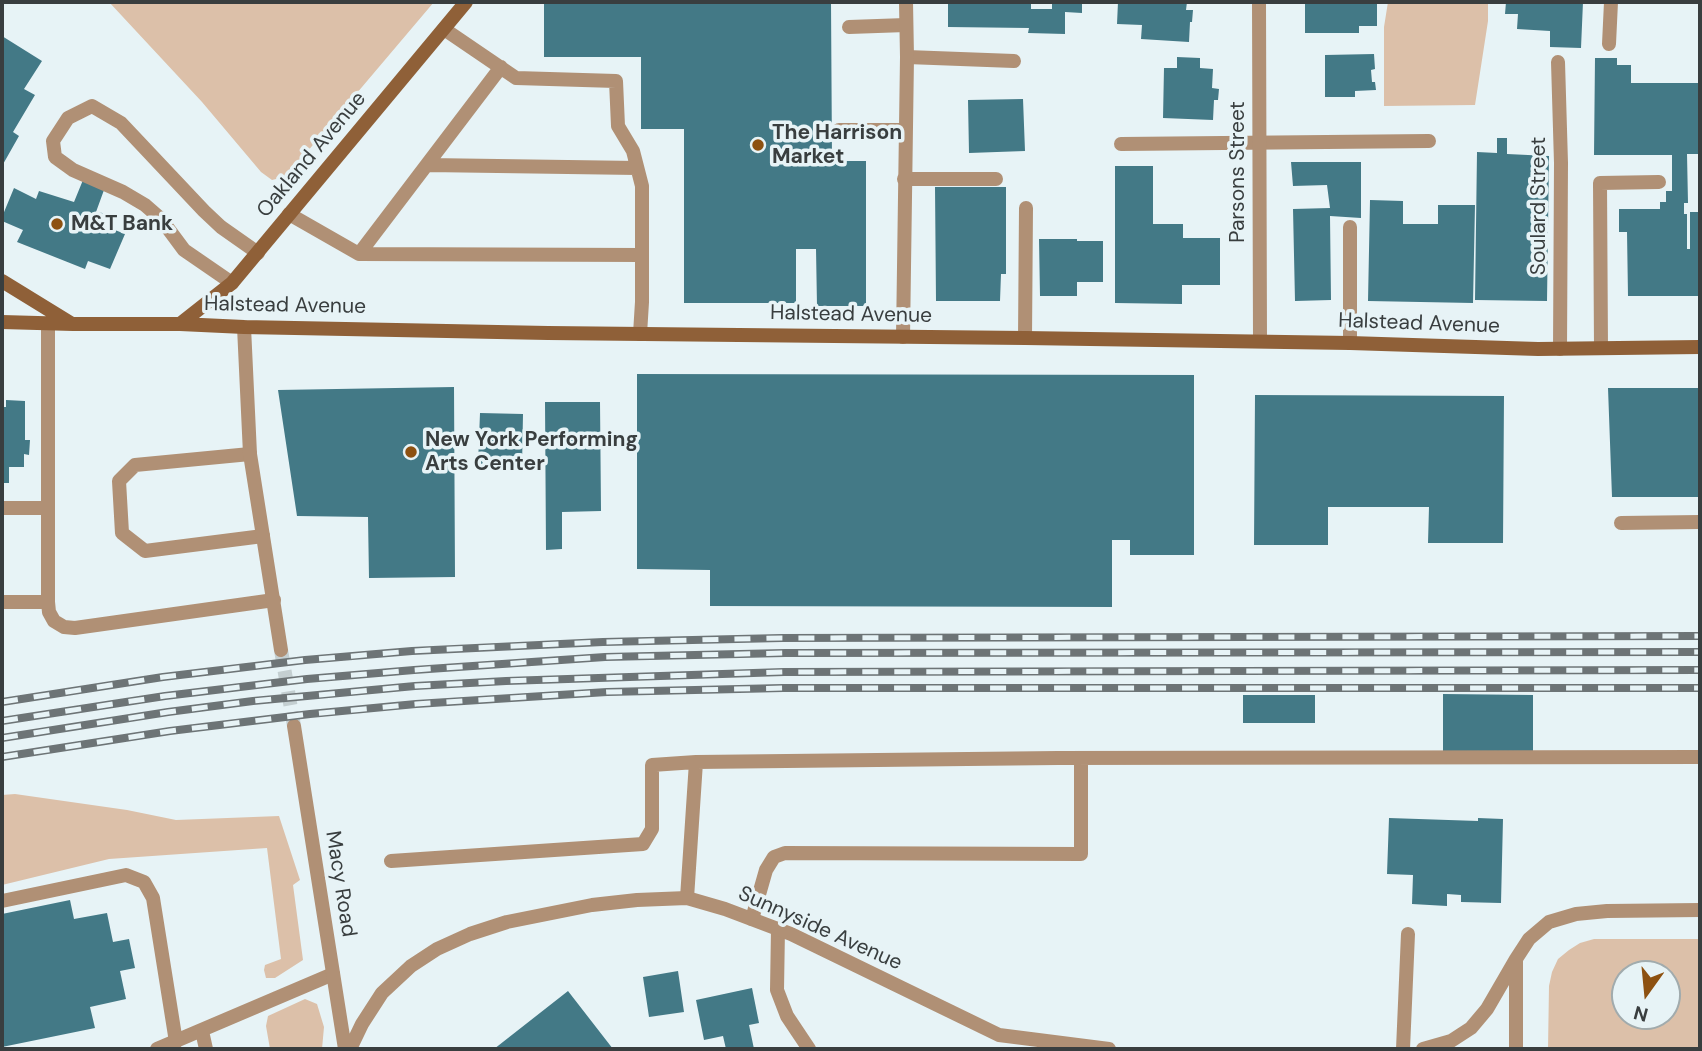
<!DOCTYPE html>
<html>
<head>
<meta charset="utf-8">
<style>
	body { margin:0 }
	#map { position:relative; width:1702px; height:1051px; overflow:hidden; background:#e7f3f6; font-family:"DM Sans",sans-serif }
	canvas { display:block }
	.frame { position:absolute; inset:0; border:4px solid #393e3f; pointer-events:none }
	.north { position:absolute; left:1611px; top:960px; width:70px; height:70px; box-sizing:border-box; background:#e7f3f6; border:2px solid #a1abad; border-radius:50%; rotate:195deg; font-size:19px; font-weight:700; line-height:28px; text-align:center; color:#393e3f }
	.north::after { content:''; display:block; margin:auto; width:24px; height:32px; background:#8d5111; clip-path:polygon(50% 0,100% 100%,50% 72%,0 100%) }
</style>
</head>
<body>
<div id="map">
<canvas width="1702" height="1051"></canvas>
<div class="frame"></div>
<div class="north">N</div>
</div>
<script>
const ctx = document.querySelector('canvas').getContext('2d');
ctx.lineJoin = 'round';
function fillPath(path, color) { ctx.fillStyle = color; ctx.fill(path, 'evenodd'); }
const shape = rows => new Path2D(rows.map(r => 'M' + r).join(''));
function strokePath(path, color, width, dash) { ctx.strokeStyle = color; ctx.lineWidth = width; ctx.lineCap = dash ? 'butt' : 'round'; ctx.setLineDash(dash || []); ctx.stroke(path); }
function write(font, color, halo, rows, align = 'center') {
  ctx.font = font + ' "DM Sans",sans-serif'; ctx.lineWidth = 7; ctx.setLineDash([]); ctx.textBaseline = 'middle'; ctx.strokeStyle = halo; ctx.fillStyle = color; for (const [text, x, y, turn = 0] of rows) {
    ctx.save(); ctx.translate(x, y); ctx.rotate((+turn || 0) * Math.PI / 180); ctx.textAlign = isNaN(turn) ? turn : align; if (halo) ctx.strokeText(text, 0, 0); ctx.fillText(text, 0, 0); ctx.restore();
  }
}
fillPath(shape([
	[109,2,434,2,290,172,284,177,272,180,261,172,202,102],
	[1388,2,1488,2,1488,21,1475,105,1384,106,1384,27],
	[15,794,127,810,176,820,279,816,300,880,293,885,303,960,275,978,266,978,264,970,265,965,281,959,267,848,109,859,2,885,2,795],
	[1594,939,1700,939,1700,1049,1548,1049,1549,986,1552,972,1558,959,1569,950,1580,943],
	[1667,974,1667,1016,1625,1016,1625,974],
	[305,999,317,1004,324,1027,322,1049,270,1049,266,1026,268,1016]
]), '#dcc0a9');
fillPath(shape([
	[544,2,831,2,832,161,866,161,866,306,817,306,816,249,796,249,796,303,684,303,684,129,641,129,641,57,544,57],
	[948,2,1031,2,1031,9,1052,9,1052,2,1082,2,1082,13,1065,12,1065,34,1028,33,1029,28,948,27],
	[1118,2,1187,2,1186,10,1193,10,1192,22,1190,22,1189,42,1141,39,1142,25,1117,24],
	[1305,2,1377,2,1377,26,1359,26,1359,33,1305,33],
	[1506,2,1583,2,1581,48,1550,47,1550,31,1517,29,1518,14,1505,14],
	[2,36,42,61,24,89,35,95,13,132,19,136,2,166],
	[1374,54,1375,69,1371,70,1372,82,1375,82,1376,90,1355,91,1355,97,1325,97,1325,55],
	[1177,57,1200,58,1200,68,1213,69,1212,88,1219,89,1218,100,1214,100,1213,120,1163,118,1164,68,1177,68],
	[1595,58,1617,58,1617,65,1631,65,1631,83,1700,83,1700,154,1687,154,1688,203,1684,203,1684,214,1687,214,1687,249,1690,249,1690,212,1700,212,1700,296,1628,296,1627,232,1619,232,1619,209,1660,209,1660,202,1666,202,1666,191,1672,191,1672,155,1594,155],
	[1023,99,1025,151,969,153,968,100],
	[1497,138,1507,138,1507,154,1549,156,1547,301,1475,300,1477,152,1497,153],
	[1291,162,1361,162,1361,218,1330,216,1331,300,1295,301,1293,209,1330,208,1327,185,1293,186],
	[1115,166,1153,166,1153,224,1183,224,1183,238,1220,238,1220,285,1182,285,1182,304,1115,303],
	[83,180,104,190,96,212,109,214,105,226,125,234,110,269,88,261,85,269,17,242,23,230,2,221,2,217,14,188,36,199,39,191,74,202],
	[935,187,1006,187,1006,274,1001,274,1000,301,936,301],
	[1370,200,1403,201,1403,224,1438,224,1438,205,1475,205,1473,303,1368,301],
	[1039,239,1077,239,1077,241,1103,241,1103,282,1077,282,1077,296,1040,296],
	[637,374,1194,375,1194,555,1130,555,1130,540,1112,540,1112,607,710,606,710,570,637,569],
	[454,387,455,577,369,578,368,517,297,516,278,390],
	[1608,388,1700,388,1700,497,1612,497],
	[1255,395,1504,396,1503,543,1428,543,1429,507,1328,507,1328,545,1254,545],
	[6,400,25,401,25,440,30,440,29,455,24,454,24,467,9,467,9,483,2,483,2,407,6,407],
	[545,402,600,402,601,511,562,512,562,549,546,550],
	[480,413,523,414,522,467,478,465],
	[1443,694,1533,695,1533,755,1443,755],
	[1243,695,1315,695,1315,723,1243,723],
	[1389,818,1478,821,1478,818,1503,819,1501,903,1461,902,1461,895,1447,894,1447,906,1412,904,1413,875,1387,874],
	[70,900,74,919,107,913,113,942,129,939,135,968,120,971,126,999,90,1007,95,1028,2,1047,2,914],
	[678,971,684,1012,649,1017,643,977],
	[752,988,759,1023,749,1025,754,1049,726,1049,723,1036,704,1040,696,1000],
	[568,991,613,1049,494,1049]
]), '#437986');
strokePath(shape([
	[281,650,294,726]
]), '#c4cfd1', 14, [14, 7]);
strokePath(shape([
	[849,27,906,25],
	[444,29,516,78,616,81,618,126,633,151,642,186,642,302,640,334],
	[907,57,1014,61],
	[1558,62,1561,163,1560,349],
	[501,67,359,254,642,255],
	[839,130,905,130],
	[1121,144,1429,141],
	[428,165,637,168],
	[904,179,996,179],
	[289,214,359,254],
	[1350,227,1350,343],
	[232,283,184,250,161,219,145,205,123,192,73,170,55,157,53,141,68,118,92,106,121,123,204,211,221,227,258,253],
	[1025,338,1026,208],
	[1601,348,1600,183,1659,182],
	[250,454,135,465,119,481,122,533,145,551,263,536],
	[2,508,47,508],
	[1621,523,1700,522],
	[2,602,48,602,48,324],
	[48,602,49,612,54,621,64,627,75,628,274,600],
	[391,861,643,844,652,829,652,765,696,762],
	[687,898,696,762,1058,758,1700,757],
	[2,901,126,875,144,882,153,898,176,1042],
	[752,919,766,870,774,857,785,853,1081,854,1081,758],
	[778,929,777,990,787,1016,809,1049],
	[202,1031,206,1049],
	[157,1049,333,974],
	[1403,1049,1408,934]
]), '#b09075', 14);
strokePath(shape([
	[1259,2,1260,341],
	[1609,44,1611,2],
	[244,327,250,454,281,650],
	[903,337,907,57,906,2],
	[294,726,345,1049],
	[1516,960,1516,1049],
	[350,1049,362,1024,382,993,411,966,437,949,470,934,507,922,592,905,637,900,687,898,725,909,791,934,999,1035,1109,1049],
	[1423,1049,1451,1041,1471,1028,1487,1009,1516,959,1529,939,1549,922,1576,914,1607,911,1700,910]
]), '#b09075', 14);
strokePath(shape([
	[2,281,72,324],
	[2,322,73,324,180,324,244,327,548,333,1025,338,1350,343,1538,349,1700,347],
	[180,324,232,283,466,2]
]), '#8f6038', 14);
const rail = shape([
	[2,702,163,677,305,660,412,651,603,642,782,638,1700,636],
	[2,721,165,696,307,679,414,670,605,657,785,653,1700,652],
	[2,738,168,712,253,701,415,686,506,681,784,672,1700,670],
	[2,757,170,731,310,714,416,704,607,692,783,688,1700,688]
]);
strokePath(rail, '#6d7476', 8);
strokePath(rail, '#e7f3f6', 5, [16]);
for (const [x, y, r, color] of [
	[758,145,7,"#8d5111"],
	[57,224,7,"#8d5111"],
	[411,452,7,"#8d5111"]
]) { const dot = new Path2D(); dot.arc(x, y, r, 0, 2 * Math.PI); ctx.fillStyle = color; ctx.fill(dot); strokePath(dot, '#e7f3f6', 2.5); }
write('bold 21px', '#393e3f', '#e7f3f6', [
	["The Harrison",772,133],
	["Market",772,157],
	["M&T Bank",71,224],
	["New York Performing",425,440],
	["Arts Center",425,464]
], 'left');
write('21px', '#393e3f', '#e7f3f6', [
	["Oakland Avenue",312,155,-50],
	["Parsons Street",1238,172,-90],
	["Soulard Street",1539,206,-90],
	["Halstead Avenue",285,306,1],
	["Halstead Avenue",851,315,1],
	["Halstead Avenue",1419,324,2],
	["Macy Road",340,884,81],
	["Sunnyside Avenue",820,929,24]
]);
</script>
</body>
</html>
